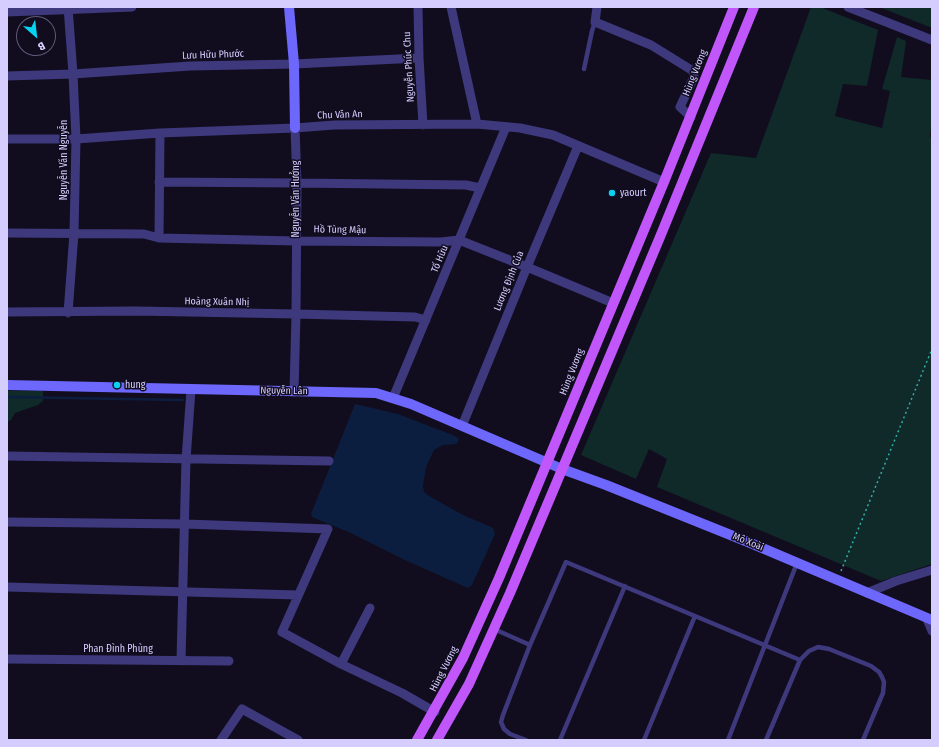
<!DOCTYPE html>
<html>
<head>
<meta charset="utf-8">
<style>
	body { margin:0 }
	#map { position:relative; width:939px; height:747px; overflow:hidden; background:#110d1f; font-family:"Fira Sans Condensed",sans-serif }
	canvas { display:block }
	.frame { position:absolute; inset:0; border:8px solid #d4cdfe; pointer-events:none }
	.north { position:absolute; left:16px; top:16px; width:40px; height:40px; box-sizing:border-box; background:#110d1f; border:1px solid #5f5a78; border-radius:50%; rotate:152deg; font-size:11px; font-weight:700; line-height:16px; text-align:center; color:#d4cdfe }
	.north::after { content:''; display:block; margin:auto; width:14px; height:18px; background:#07d3f0; clip-path:polygon(50% 0,100% 100%,50% 72%,0 100%) }
</style>
</head>
<body>
<div id="map">
<canvas width="939" height="747"></canvas>
<div class="frame"></div>
<div class="north">B</div>
</div>
<script>
const ctx = document.querySelector('canvas').getContext('2d');
ctx.lineJoin = 'round';
function fillPath(path, color) { ctx.fillStyle = color; ctx.fill(path, 'evenodd'); }
const shape = rows => new Path2D(rows.map(r => 'M' + r).join(''));
function strokePath(path, color, width, dash) { ctx.strokeStyle = color; ctx.lineWidth = width; ctx.lineCap = dash ? 'butt' : 'round'; ctx.setLineDash(dash || []); ctx.stroke(path); }
function write(font, color, halo, rows, align = 'center') {
  ctx.font = font + ' "Fira Sans Condensed",sans-serif'; ctx.lineWidth = 3; ctx.setLineDash([]); ctx.textBaseline = 'middle'; ctx.strokeStyle = halo; ctx.fillStyle = color; for (const [text, x, y, turn = 0] of rows) {
    ctx.save(); ctx.translate(x, y); ctx.rotate((+turn || 0) * Math.PI / 180); ctx.textAlign = isNaN(turn) ? turn : align; if (halo) ctx.strokeText(text, 0, 0); ctx.fillText(text, 0, 0); ctx.restore();
  }
}
fillPath(shape([
	[811,7,820,7,878,30,867,86,843,84,835,116,882,128,890,91,882,89,897,37,906,41,901,77,932,80,932,119,930,137,932,138,932,564,881,581,657,487,667,459,649,449,636,479,581,455,711,153,756,158],
	[879,7,932,7,932,28],
	[7,391,43,391,43,401,38,405,15,413,11,420,7,422]
]), '#102929');
fillPath(shape([
	[355,404,398,414,455,436,459,439,457,444,443,445,434,450,426,467,423,486,424,492,429,496,463,515,493,528,495,534,472,585,468,588,407,561,351,533,312,517,311,514]
]), '#0c1e3f');
strokePath(shape([
	[7,397,183,400]
]), '#0c1e3f', 2.5);
strokePath(shape([
	[841,571,932,349]
]), '#31aea9', 1.5, [2, 3]);
strokePath(shape([
	[584,69,592,31,595,22],
	[494,629,530,645],
	[526,740,510,734,504,729,501,722,503,715,530,645,566,562,800,660],
	[560,740,625,586],
	[644,740,695,616],
	[728,740,797,563],
	[766,740,800,660,809,651,818,647,829,649,871,666,879,672,882,677,884,682,883,693,863,740]
]), '#3e397d', 4.5);
strokePath(shape([
	[418,7,419,58,423,125],
	[451,7,477,124],
	[597,7,595,22,651,45,693,71,694,77,680,107,691,117],
	[848,7,932,40],
	[7,12,132,7],
	[7,76,73,74,190,66,294,64,419,58],
	[7,139,76,139,160,133,295,128,334,125,477,124,520,128,553,135,664,182],
	[159,182,297,183,466,185,480,188],
	[7,233,144,234,159,238,296,241,441,242,459,240,527,267,613,303],
	[159,238,160,133],
	[7,312,136,311,296,314,415,317,426,320],
	[68,313,74,233,76,139,73,74,68,7],
	[294,392,296,314,297,183,295,128],
	[393,398,506,127],
	[462,426,527,267,578,146],
	[7,456,329,461],
	[7,522,185,524,328,529,282,632,341,664,370,608],
	[7,587,298,595],
	[867,593,896,581,932,570],
	[927,619,932,631],
	[7,659,229,661],
	[181,661,186,459,191,390],
	[341,664,402,693,435,712],
	[221,740,242,709,298,740]
]), '#3e397d', 9);
strokePath(shape([
	[289,7,294,64,295,128],
	[7,385,376,393,411,404,562,469,606,485,748,542,932,620]
]), '#6e67fb', 10);
strokePath(shape([
	[417,740,463,658,499,578,664,182,734,7],
	[437,740,469,684,510,593,660,237,754,7]
]), '#c157fa', 10);
for (const [x, y, r, color] of [
	[612,193,4,"#07d3f0"],
	[117,385,4,"#07d3f0"]
]) { const dot = new Path2D(); dot.arc(x, y, r, 0, 2 * Math.PI); ctx.fillStyle = color; ctx.fill(dot); strokePath(dot, '#110d1f', 1.5); }
write('10px', '#d4cdfe', '#110d1f', [
	["Lưu Hữu Phước",213,55,-2],
	["Nguyễn Phúc Chu",409,67,-93],
	["Hùng Vương",695,73,-68],
	["Chu Văn An",340,115,-2],
	["Nguyễn Văn Nguyễn",64,160,-90],
	["Nguyễn Văn Hưởng",296,199,-90],
	["Hồ Tùng Mậu",340,230,1],
	["Tố Hữu",440,259,-67],
	["Lương Định Của",509,281,-68],
	["Hoàng Xuân Nhị",217,302,1],
	["Hùng Vương",572,372,-68],
	["Nguyễn Lân",284,391,1],
	["Mô Xoài",748,542,22],
	["Phan Đình Phùng",118,649],
	["Hùng Vương",444,669,-63]
]);
write('10px', '#d4cdfe', '#110d1f', [
	["yaourt",620,193],
	["hung",125,385]
], 'left');
</script>
</body>
</html>
